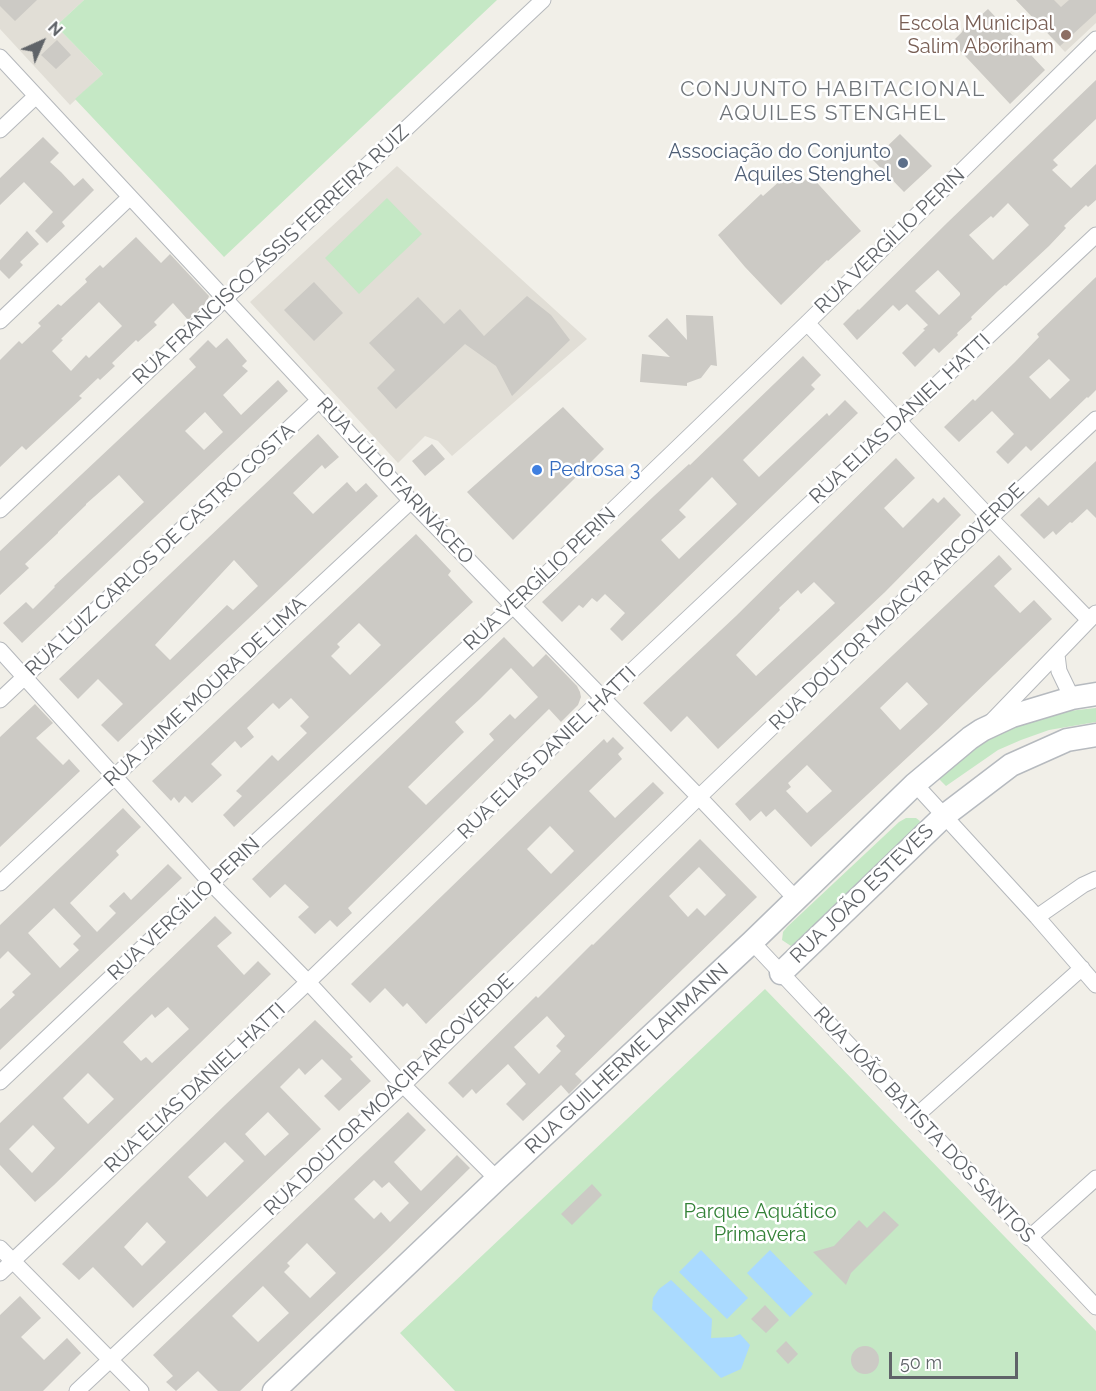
<!DOCTYPE html>
<html>
<head>
<meta charset="utf-8">
<style>
	body { margin:0 }
	#map { position:relative; width:1096px; height:1391px; overflow:hidden; background:#f1efe8; font-family:Raleway,sans-serif }
	canvas { display:block }
	.north { position:absolute; left:12px; top:12px; width:60px; height:60px; -webkit-text-stroke:4px #fff; paint-order:stroke; rotate:45deg; font-size:16px; font-weight:700; line-height:24px; text-align:center; color:#5f6368 }
	.north::after { content:''; display:block; margin:auto; width:21px; height:27px; background:#5f6368; clip-path:polygon(50% 0,100% 100%,50% 72%,0 100%) }
	.scale { position:absolute; left:889px; top:1352px; width:129px; height:27px; box-sizing:border-box; border:3px solid #5f6368; border-top:0; padding-left:8px; font-size:18px; line-height:21px; white-space:nowrap; color:#5f6368; -webkit-text-stroke:4px #fff; paint-order:stroke }
</style>
</head>
<body>
<div id="map">
<canvas width="1096" height="1391"></canvas>
<div class="north">N</div>
<div class="scale">50 m</div>
</div>
<script>
const ctx = document.querySelector('canvas').getContext('2d');
ctx.lineJoin = 'round';
function fillPath(path, color) { ctx.fillStyle = color; ctx.fill(path, 'evenodd'); }
const shape = rows => new Path2D(rows.map(r => 'M' + r).join(''));
function strokePath(path, color, width, dash) { ctx.strokeStyle = color; ctx.lineWidth = width; ctx.lineCap = dash ? 'butt' : 'round'; ctx.setLineDash(dash || []); ctx.stroke(path); }
function write(font, color, halo, rows, align = 'center') {
  ctx.font = font + ' Raleway,sans-serif'; ctx.lineWidth = 5; ctx.setLineDash([]); ctx.textBaseline = 'middle'; ctx.strokeStyle = halo; ctx.fillStyle = color; for (const [text, x, y, turn = 0] of rows) {
    ctx.save(); ctx.translate(x, y); ctx.rotate((+turn || 0) * Math.PI / 180); ctx.textAlign = isNaN(turn) ? turn : align; if (halo) ctx.strokeText(text, 0, 0); ctx.fillText(text, 0, 0); ctx.restore();
  }
}
fillPath(shape([
	[0,0,84,0,56,26,103,74,70,105,0,29],
	[1016,0,1096,0,1096,23,1065,52],
	[397,166,587,339,452,456,438,441,425,436,398,463,250,302]
]), '#e1ded6');
fillPath(shape([
	[84,0,497,0,224,257,75,99,103,74,56,26],
	[387,198,422,234,359,294,325,258],
	[1096,708,1096,722,1049,730,1021,740,998,750,946,786,940,780,940,775,986,740,1020,724,1059,712],
	[906,818,916,818,920,821,918,828,802,941,791,946,782,940,783,932,787,927,899,822],
	[765,989,1096,1331,1096,1391,455,1391,400,1333]
]), '#c5e8c5');
fillPath(shape([
	[701,1250,748,1298,727,1319,679,1272],
	[770,1250,813,1294,790,1317,747,1273],
	[671,1280,712,1319,711,1338,733,1337,740,1334,750,1345,741,1369,721,1378,652,1309,653,1298,659,1289]
]), '#aadaff');
fillPath(shape([
	[0,0,37,0,15,21,0,6],
	[1016,0,1054,0,1061,7,1069,0,1096,0,1096,13,1060,46],
	[988,9,1045,70,1010,104,952,42,962,32,966,22,971,19,978,18],
	[57,40,71,55,56,69,41,55],
	[1096,80,1096,119,1053,160,1058,165,1052,170,1071,188,1096,164,1096,200,1088,207,1086,205,1064,226,1066,228,1049,246,1006,286,1005,285,998,291,971,317,972,319,957,333,958,335,939,353,934,348,915,367,902,353,925,330,923,329,928,325,907,304,899,311,893,305,857,340,843,324,858,309,859,310,948,222],
	[1008,203,1029,225,993,260,969,235,991,216,993,218],
	[938,270,960,293,960,295,939,315,915,291],
	[900,134,932,166,904,192,873,160],
	[43,137,59,153,50,162,61,172,74,186,83,178,94,190,62,222,65,226,47,243,35,231,53,212,24,182,0,205,0,178],
	[791,171,802,183,810,175,861,231,828,261,827,260,781,305,745,267,718,235,761,194,763,196],
	[27,231,39,244,20,262,23,265,9,279,0,270,0,260],
	[136,237,161,263,170,254,209,296,207,302,188,320,173,303,154,322,157,325,138,342,136,340,112,363,115,366,100,380,98,378,79,396,82,398,26,450,22,446,0,467,0,360,19,341,22,344,41,326,38,323,58,304,61,306,87,282,85,279,100,265,103,268],
	[99,302,122,326,89,358,86,355,71,371,52,351,63,340,61,339],
	[1096,277,1096,390,1088,398,1087,397,1031,451,1026,446,1008,464,996,452,1014,434,992,411,959,442,944,427,973,399,975,401,1015,362,1039,337,1037,334],
	[1049,359,1070,380,1050,399,1029,377],
	[314,282,343,313,314,341,284,310],
	[527,296,551,315,570,340,512,396,496,366,465,344,396,409,377,388,395,370,369,343,418,297,444,324,460,309,484,336],
	[686,315,713,316,717,366,711,365,701,378,687,383,687,386,640,382,642,354,670,357,648,336,667,318,687,340],
	[227,338,247,361,242,366,248,371,223,395,241,415,278,380,288,391,22,643,3,623,26,602,33,609,55,587,54,586,144,502,119,475,86,504,86,505,58,532,58,533,25,564,29,568,0,595,0,551,196,367,189,359,208,340,216,348],
	[205,412,223,432,204,450,185,431],
	[803,356,821,375,811,385,815,389,743,460,759,477,827,413,829,416,845,400,858,413,622,641,610,629,625,613,605,594,597,602,592,598,583,608,579,605,562,622,542,602,654,496,689,464,690,465],
	[712,477,737,504,679,559,661,540,686,517,679,510],
	[563,407,604,449,513,540,467,492],
	[318,434,339,457,325,469,322,465,293,493,313,514,347,482,356,492,366,483,378,496,118,742,101,725,123,704,98,679,78,699,59,679],
	[234,560,258,586,233,610,227,605,170,660,155,645],
	[432,444,445,459,425,476,412,461],
	[896,458,915,478,884,508,903,528,933,498,938,503,944,497,961,515,885,592,718,749,687,716,671,732,643,703,736,616],
	[814,582,835,603,756,676,736,655,780,610,779,608,798,590,801,594],
	[1096,461,1096,518,1087,509,1072,523,1070,522,1056,535,1053,531,1044,539,1020,515,1039,497,1048,506],
	[416,534,451,571,448,575,473,602,234,827,223,815,242,796,236,791,272,755,278,761,307,733,300,726,309,717,291,698,279,709,273,703,247,728,254,737,241,748,235,741,211,764,222,775,192,803,185,796,179,803,174,797,171,801,152,781],
	[359,623,381,645,350,675,331,656,340,647,337,644],
	[999,555,1012,569,994,586,1020,613,1034,600,1052,619,938,729,811,847,775,809,766,817,761,811,750,821,735,804],
	[907,682,928,704,900,730,880,708],
	[807,765,832,791,807,813,786,791,791,787,788,783],
	[504,637,533,667,546,654,577,686,580,692,581,697,578,705,561,722,549,709,348,908,352,913,337,927,330,920,315,934,298,917,309,907,285,884,270,898,252,879],
	[511,668,538,697,515,719,510,714,489,734,494,740,426,805,408,787,464,732,455,722,480,699],
	[35,704,53,723,36,738,63,765,69,759,80,771,0,847,0,737],
	[613,737,624,748,618,754,622,759,589,791,615,818,653,782,664,793,426,1024,407,1003,403,1007,385,988,370,1003,351,984,604,739,607,743],
	[550,826,574,851,551,874,527,849],
	[123,808,141,827,116,851,119,855,70,903,97,932,116,913,109,906,124,892,131,900,168,864,182,878,0,1050,0,1009,15,995,12,992,31,974,8,951,0,959,0,925],
	[54,908,81,936,73,944,79,950,60,968,28,933],
	[700,839,757,897,575,1074,582,1081,569,1094,561,1085,523,1121,506,1104,526,1084,508,1064,476,1094,472,1089,463,1098,448,1083,536,996,538,998,592,944,593,945],
	[699,867,726,895,705,916,697,908,688,917,669,896],
	[547,1016,565,1036,556,1046,561,1051,539,1074,514,1047],
	[215,916,232,933,217,946,244,975,258,961,271,974,54,1185,35,1202,0,1165,0,1123],
	[168,1007,189,1029,152,1063,146,1057,141,1061,123,1042,152,1014,155,1018],
	[88,1073,114,1099,88,1124,63,1098],
	[33,1125,55,1148,32,1173,9,1149],
	[315,1020,353,1057,350,1059,371,1081,339,1111,324,1096,342,1079,322,1059,305,1075,299,1068,280,1087,321,1129,133,1308,93,1267,79,1280,62,1264,225,1105],
	[268,1112,289,1134,265,1156,245,1134],
	[225,1142,244,1161,207,1197,188,1177],
	[147,1222,166,1242,142,1266,124,1247],
	[408,1112,426,1130,394,1162,421,1191,457,1155,470,1168,386,1251,240,1391,218,1391,198,1371,176,1391,166,1382,173,1376,153,1355],
	[374,1180,382,1188,389,1182,409,1203,390,1222,381,1212,374,1219,354,1199],
	[307,1243,336,1273,310,1298,284,1272,290,1266,287,1263],
	[263,1286,289,1313,258,1342,232,1316],
	[592,1184,602,1195,572,1225,561,1214],
	[884,1211,899,1225,851,1273,846,1285,813,1252,834,1246,859,1220,867,1228],
	[20,1296,41,1318,21,1337,44,1360,67,1338,81,1353,43,1391,0,1391,0,1315],
	[765,1305,779,1320,766,1333,751,1319],
	[786,1341,798,1354,788,1364,776,1351],
	'851 1360a14 14 0 1 1 28 0a14 14 0 1 1-28 0Z'
]), '#cccac5');
const street = shape([
	[0,57,319,400,411,501,699,797,796,899],
	[0,130,36,96],
	[0,321,130,197],
	[807,323,990,518,1089,620],
	[0,510,543,0],
	[0,650,211,883,308,982,403,1085,497,1179],
	[1057,655,1059,671,1072,698],
	[0,700,319,400],
	[992,721,1096,613],
	[915,784,1037,917,1096,985],
	[0,883,411,501],
	[1037,917,1083,885,1096,879],
	[752,942,1096,1307],
	[0,1082,211,883,512,607,807,323,1096,39],
	[916,1116,1082,968],
	[1029,1238,1096,1178],
	[0,1248,141,1391],
	[0,1273,308,982,603,698,1096,235],
	[77,1391,403,1085,699,797,990,518,1096,419]
]);
const secondary = shape([
	[781,973,944,816,1011,765,1067,740,1096,735],
	[274,1391,497,1179,752,942,915,784,970,738,982,730,1012,716,1072,698,1096,694]
]);
strokePath(street, '#b5b8bc', 17);
strokePath(secondary, '#b6babf', 25);
strokePath(street, '#fff', 15);
strokePath(secondary, '#fff', 22);
for (const [x, y, r, color] of [
	[1066,35,6,"#8d6e63"],
	[903,163,6,"#5c6f8a"],
	[537,470,6,"#3f7fe0"]
]) { const dot = new Path2D(); dot.arc(x, y, r, 0, 2 * Math.PI); ctx.fillStyle = color; ctx.fill(dot); strokePath(dot, '#fff', 2); }
write('20px', '#785e54', '#fff', [
	["Escola Municipal",1054,24],
	["Salim Aboriham",1054,47]
], 'right');
write('20px', '#4e5e75', '#fff', [
	["Associação do Conjunto",891,152],
	["Aquiles Stenghel",891,175]
], 'right');
write('20px', '#5f6368', '#fff', [
	["RUA VERGÍLIO PERIN",890,241,-44],
	["RUA FRANCISCO ASSIS FERREIRA RUIZ",271,255,-43],
	["RUA ELIAS DANIEL HATTI",900,419,-43],
	["RUA JÚLIO FARINÁCEO",395,481,47],
	["RUA LUIZ CARLOS DE CASTRO COSTA",160,550,-43],
	["RUA VERGÍLIO PERIN",540,579,-43],
	["RUA DOUTOR MOACYR ARCOVERDE",897,607,-44],
	["RUA JAIME MOURA DE LIMA",205,692,-43],
	["RUA ELIAS DANIEL HATTI",547,753,-44],
	["RUA JOÃO ESTEVES",862,894,-44],
	["RUA VERGÍLIO PERIN",184,909,-43],
	["RUA GUILHERME LAHMANN",627,1059,-43],
	["RUA ELIAS DANIEL HATTI",195,1088,-43],
	["RUA DOUTOR MOACIR ARCOVERDE",389,1095,-44],
	["RUA JOÃO BATISTA DOS SANTOS",924,1125,47]
]);
write('20px', '#366cbe', '#fff', [
	["Pedrosa 3",549,470]
], 'left');
write('20px', '#348238', '#fff', [
	["Parque Aquático",760,1212],
	["Primavera",760,1235]
]);
ctx.letterSpacing = '1.5px';
write('21px', '#70757a', '#fff', [
	["CONJUNTO HABITACIONAL",833,90],
	["AQUILES STENGHEL",833,114]
]);
ctx.letterSpacing = '0px';
</script>
</body>
</html>
